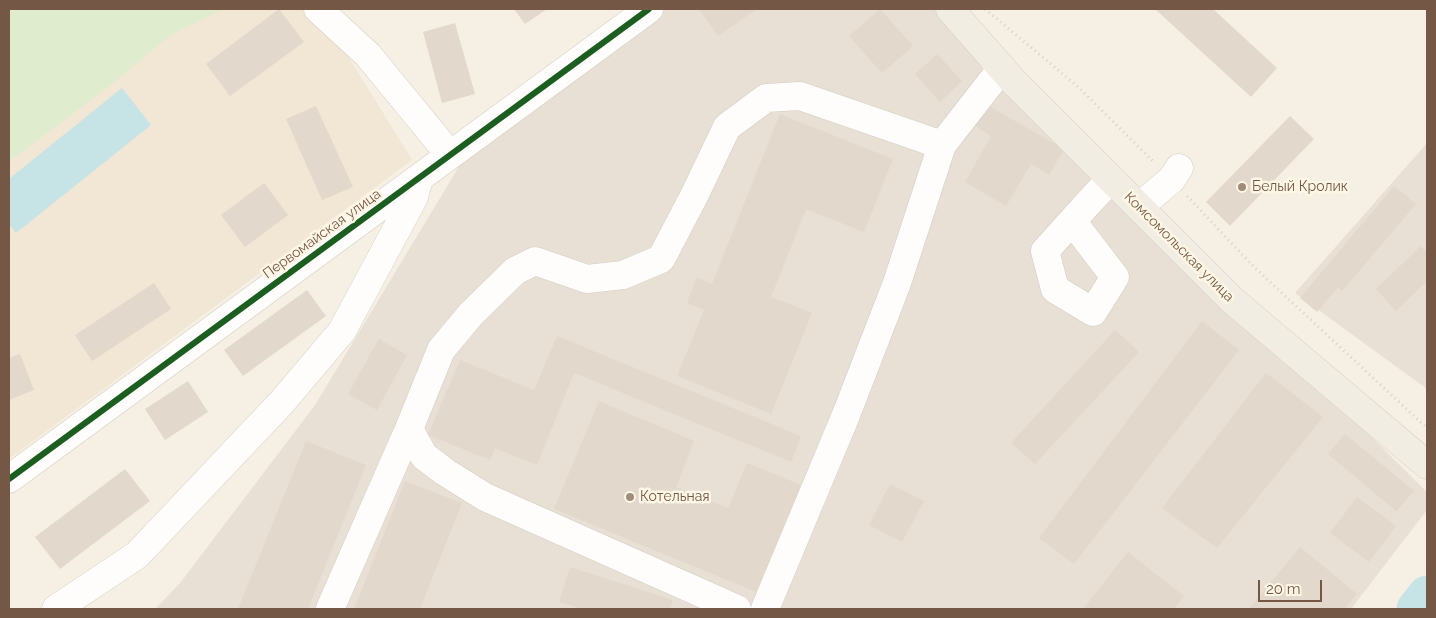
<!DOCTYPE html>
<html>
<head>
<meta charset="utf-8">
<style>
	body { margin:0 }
	#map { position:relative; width:1436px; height:618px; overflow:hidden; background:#f6f0e4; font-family:Raleway,sans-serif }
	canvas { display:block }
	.frame { position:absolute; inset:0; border:10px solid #745845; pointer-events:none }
	.scale { position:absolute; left:1258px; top:580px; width:64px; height:22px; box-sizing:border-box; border:2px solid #745845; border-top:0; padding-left:6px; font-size:15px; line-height:18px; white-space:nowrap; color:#745845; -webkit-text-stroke:4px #fff6e5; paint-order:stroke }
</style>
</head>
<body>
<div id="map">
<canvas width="1436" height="618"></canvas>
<div class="frame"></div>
<div class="scale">20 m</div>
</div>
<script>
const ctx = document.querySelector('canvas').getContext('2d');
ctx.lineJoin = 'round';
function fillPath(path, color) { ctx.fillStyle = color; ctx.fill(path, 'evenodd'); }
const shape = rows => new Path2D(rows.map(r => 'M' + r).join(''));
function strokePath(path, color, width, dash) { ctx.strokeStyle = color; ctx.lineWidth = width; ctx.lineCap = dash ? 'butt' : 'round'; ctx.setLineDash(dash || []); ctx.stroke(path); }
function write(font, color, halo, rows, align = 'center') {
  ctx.font = font + ' Raleway,sans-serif'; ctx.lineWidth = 5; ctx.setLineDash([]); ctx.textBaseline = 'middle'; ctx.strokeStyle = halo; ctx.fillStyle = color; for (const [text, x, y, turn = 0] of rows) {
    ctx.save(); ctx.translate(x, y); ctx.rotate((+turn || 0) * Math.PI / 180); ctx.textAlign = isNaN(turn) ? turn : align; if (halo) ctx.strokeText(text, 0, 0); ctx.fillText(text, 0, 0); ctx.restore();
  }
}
fillPath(shape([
	[192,9,319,9,412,160,9,459,9,155]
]), '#f2e6d4');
fillPath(shape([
	[653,9,956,9,1111,179,1427,492,1427,510,1351,609,155,609,180,583,315,405,478,135],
	[1427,143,1427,389,1295,293]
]), '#e9e0d5');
fillPath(shape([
	[9,9,224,9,169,36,121,77,9,162]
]), '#dfedce');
fillPath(shape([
	[122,88,151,125,16,233,9,224,9,179]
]), '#c6e3e6');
strokePath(shape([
	[1416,609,1427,595]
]), '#c6e3e6', 39);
fillPath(shape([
	[279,9,304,42,230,96,206,64],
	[514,9,547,9,525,24],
	[699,9,757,9,718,36],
	[880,9,913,46,882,73,849,36],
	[1155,9,1213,9,1277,68,1251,97],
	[455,23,475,94,442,103,423,32],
	[937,54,962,81,940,102,915,74],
	[987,105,1064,149,1049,175,1031,164,1006,206,965,182,991,136,975,126],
	[316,106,353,187,322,200,286,119],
	[780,114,893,159,864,232,806,209,771,297,812,313,771,414,677,376,704,310,687,303,697,277,712,284],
	[1290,116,1314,139,1230,226,1206,202],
	[264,183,288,215,245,247,221,215],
	[1394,186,1416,204,1342,291,1338,287,1317,312,1300,298],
	[1421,246,1427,252,1427,281,1396,311,1376,289],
	[154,283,171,309,92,361,75,335],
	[307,290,326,316,243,376,224,350],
	[1202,321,1239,350,1074,564,1039,538],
	[1115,330,1139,352,1035,464,1011,443],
	[557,336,801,436,791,462,574,373,537,465,495,448,490,460,428,435,460,360,534,390],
	[379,339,407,355,377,410,348,394],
	[20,354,34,390,9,400,9,358],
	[1266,373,1323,417,1217,548,1162,508],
	[188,381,208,412,165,440,145,409],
	[599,401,694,441,676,487,728,508,747,463,801,485,756,592,554,509],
	[1345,434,1414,491,1396,511,1328,454],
	[306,441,366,465,308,609,238,609],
	[125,469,150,501,60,569,35,537],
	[405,481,462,503,420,609,354,609],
	[890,484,924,501,902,542,869,525],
	[1357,497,1396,526,1369,562,1330,533],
	[1300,547,1357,594,1344,609,1249,609],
	[1128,552,1184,596,1174,609,1083,609],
	[570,567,673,600,670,609,583,609,559,602]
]), '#e2d8cc');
const minor = shape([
	[318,9,368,55,450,155],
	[1139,207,1172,179,1179,168],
	[1072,221,1115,277,1093,312,1055,289,1045,251,1072,221,1092,199,1111,179],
	[9,479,649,9],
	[56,609,137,555,282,402,342,331,414,197,419,178],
	[330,609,409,429],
	[737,609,485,497,445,472,424,456,409,429,441,350,471,314,515,271,535,261,587,279,623,275,661,259,694,196,727,127,766,98,800,96,942,145],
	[765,609,846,415,897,283,942,145,1002,68]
]);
const major = shape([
	[950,9,1013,81,1232,300,1427,465]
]);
strokePath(minor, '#d5cbc0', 29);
strokePath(major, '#d5cbc2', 29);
strokePath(shape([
	[985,9,1076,85,1155,163],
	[1187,196,1254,267,1427,428]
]), '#d7cfc7', 3, [1, 4]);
strokePath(minor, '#fefdfb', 28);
strokePath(major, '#f2ede2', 28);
strokePath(shape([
	[9,479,649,9]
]), '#1b5e20', 6);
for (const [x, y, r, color] of [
	[1242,187,5,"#a28d7d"],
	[630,497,5,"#a28d7d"]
]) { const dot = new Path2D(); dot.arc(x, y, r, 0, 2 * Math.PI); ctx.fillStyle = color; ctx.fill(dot); strokePath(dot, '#fff6e5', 2); }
write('14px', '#745845', '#fff6e5', [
	["Белый Кролик",1252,187],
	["Котельная",640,497]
], 'left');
write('14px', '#745845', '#fff6e5', [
	["Первомайская улица",322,234,-36],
	["Комсомольская улица",1179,247,45]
]);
</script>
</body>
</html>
